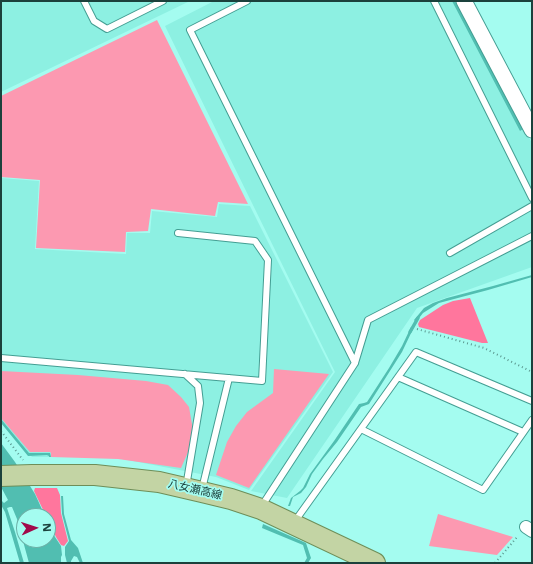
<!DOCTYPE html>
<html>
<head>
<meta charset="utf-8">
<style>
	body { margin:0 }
	#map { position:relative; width:533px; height:564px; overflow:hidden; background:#a4fcf0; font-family:"Noto Sans",sans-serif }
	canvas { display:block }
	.frame { position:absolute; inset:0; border:2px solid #1b413c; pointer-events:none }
	.north { position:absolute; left:16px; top:508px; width:40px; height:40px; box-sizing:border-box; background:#a4fcf0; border:1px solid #6db1a8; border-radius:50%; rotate:87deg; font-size:11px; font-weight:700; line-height:16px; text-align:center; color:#1b413c }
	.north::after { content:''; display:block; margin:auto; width:14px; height:18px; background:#a10a4b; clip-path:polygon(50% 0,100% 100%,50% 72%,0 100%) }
</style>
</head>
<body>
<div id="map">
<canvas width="533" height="564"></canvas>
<div class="frame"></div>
<div class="north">N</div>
</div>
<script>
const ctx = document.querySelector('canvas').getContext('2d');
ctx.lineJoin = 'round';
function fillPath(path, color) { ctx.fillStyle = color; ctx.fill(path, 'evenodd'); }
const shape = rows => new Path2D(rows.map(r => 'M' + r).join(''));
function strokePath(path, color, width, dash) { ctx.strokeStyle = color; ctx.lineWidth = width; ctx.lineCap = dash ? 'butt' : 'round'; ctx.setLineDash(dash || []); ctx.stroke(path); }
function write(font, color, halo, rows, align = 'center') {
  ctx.font = font + ' "Noto Sans","Noto Sans JP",sans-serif'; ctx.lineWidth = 3.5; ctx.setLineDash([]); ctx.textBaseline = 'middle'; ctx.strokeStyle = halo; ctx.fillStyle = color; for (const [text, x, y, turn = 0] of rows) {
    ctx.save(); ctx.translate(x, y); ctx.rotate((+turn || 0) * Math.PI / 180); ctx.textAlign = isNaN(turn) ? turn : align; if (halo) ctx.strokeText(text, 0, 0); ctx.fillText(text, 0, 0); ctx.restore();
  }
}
fillPath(shape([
	[1,1,190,1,1,92],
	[214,1,457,1,483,54,532,143,532,267,417,308,287,498,251,491,335,372,165,26],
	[1,178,39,181,35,249,126,254,127,233,150,233,152,211,217,217,219,204,250,206,333,372,249,490,216,477,112,457,32,457,1,419]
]), '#8df0e2');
fillPath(shape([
	[157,20,248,204,218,202,215,216,151,209,148,231,126,232,125,252,36,248,40,180,1,177,1,96],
	[274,369,329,374,249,488,216,475,227,442,236,426,247,412,273,393],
	[1,371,78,375,146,381,168,385,181,397,189,407,193,430,189,450,181,468,118,459,51,457,51,453,50,452,30,452,1,418],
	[438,514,513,537,497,555,429,546]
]), '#fc99b1');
fillPath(shape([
	[470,298,488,343,482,343,419,327,418,324,420,320,443,305,453,301],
	[35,488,57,488,60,495,61,513,68,541,64,546,61,545,56,537,48,520,48,516,46,516,34,491]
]), '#ff769d');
fillPath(shape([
	[452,1,455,1,523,129,520,131],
	[532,275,532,277,488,290,439,303,423,313,416,322,414,320,424,308,433,303,447,298,493,286],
	[411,327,413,329,402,352,369,404,361,407,337,442,323,459,312,474,306,487,301,493,293,497,290,506,288,506,291,498,300,491,303,488,310,474,334,441,359,404,364,403,367,402,389,368,402,346],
	[1,419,29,453,50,453,51,457,49,457,49,456,47,455,28,456,1,423],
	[1,443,15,462,35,494,45,516,24,516,24,540,48,540,48,522,55,537,61,546,62,555,61,557,61,563,29,563,17,519,12,507,10,507,7,508,15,532,24,563,20,563,5,512,1,505,1,500,4,503,8,500,1,487],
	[61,496,63,496,64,514,71,540,78,548,83,563,80,563,77,557,74,556,71,561,71,563,67,563,65,555,65,547,69,541,62,514],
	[263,524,306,543,311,558,308,563,304,563,307,558,303,545,262,528]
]), '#51beb1');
strokePath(shape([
	[410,332,418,318]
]), '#51beb1', 3.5);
const service = shape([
	[84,1,94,21,107,29,163,1],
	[247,1,190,30,355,363],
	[434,1,532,198],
	[450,253,532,206],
	[1,358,262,381,268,260,255,241,178,233],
	[185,374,198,386,200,403,186,487],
	[398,377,523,432],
	[361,429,483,490,532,420],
	[202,489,229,378],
	[265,501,355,363,368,320,532,236],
	[295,521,416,352,532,401]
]);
const minor = shape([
	[526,527,532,531]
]);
const tertiary = shape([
	[464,1,532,130]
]);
const primary = shape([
	[1,476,32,475,95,475,159,482,202,492,231,499,261,509,375,563]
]);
strokePath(service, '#449e93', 8);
strokePath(minor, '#449e93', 14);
strokePath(tertiary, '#449e93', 17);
strokePath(primary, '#6e8e58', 22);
strokePath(shape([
	[417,329,484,348,532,372],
	[1,431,23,460],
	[495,563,518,536]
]), '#5c9991', 2, [1, 3]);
strokePath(service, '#fff', 6);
strokePath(minor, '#fff', 12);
strokePath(tertiary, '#fff', 15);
strokePath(primary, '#c3d4a4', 20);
write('11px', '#1b413c', '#a4fcf0', [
	["八女瀬高線",195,490,13]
]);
</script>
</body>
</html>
